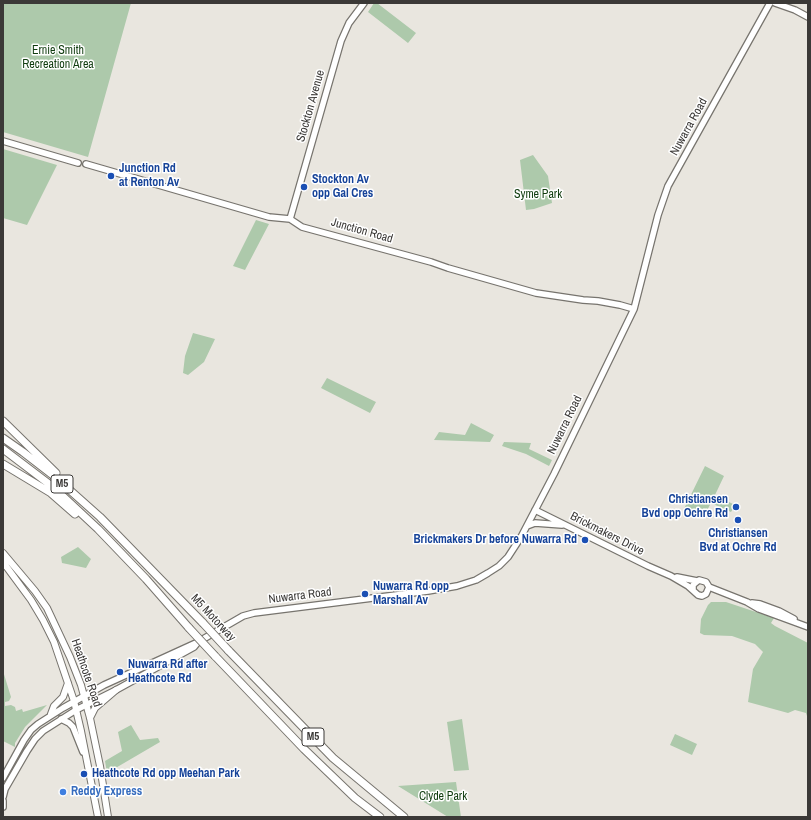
<!DOCTYPE html>
<html>
<head>
<meta charset="utf-8">
<style>
	body { margin:0 }
	#map { position:relative; width:811px; height:820px; overflow:hidden; background:#e9e6df; font-family:"Archivo Narrow",sans-serif }
	canvas { display:block }
	.frame { position:absolute; inset:0; border:4px solid #3b3937; pointer-events:none }
</style>
</head>
<body>
<div id="map">
<canvas width="811" height="820"></canvas>
<div class="frame"></div>
</div>
<script>
const ctx = document.querySelector('canvas').getContext('2d');
ctx.lineJoin = 'round';
function fillPath(path, color) { ctx.fillStyle = color; ctx.fill(path, 'evenodd'); }
const shape = rows => new Path2D(rows.map(r => 'M' + r).join(''));
function strokePath(path, color, width, dash) { ctx.strokeStyle = color; ctx.lineWidth = width; ctx.lineCap = dash ? 'butt' : 'round'; ctx.setLineDash(dash || []); ctx.stroke(path); }
function write(font, color, halo, rows, align = 'center') {
  ctx.font = font + ' "Archivo Narrow",sans-serif'; ctx.lineWidth = 3; ctx.setLineDash([]); ctx.textBaseline = 'middle'; ctx.strokeStyle = halo; ctx.fillStyle = color; for (const [text, x, y, turn = 0] of rows) {
    ctx.save(); ctx.translate(x, y); ctx.rotate((+turn || 0) * Math.PI / 180); ctx.textAlign = isNaN(turn) ? turn : align; if (halo) ctx.strokeText(text, 0, 0); ctx.fillText(text, 0, 0); ctx.restore();
  }
}
fillPath(shape([
	[3,3,131,3,88,157,3,132],
	[374,3,377,3,416,33,408,43,368,12],
	[3,149,57,165,27,225,3,218],
	[533,155,548,176,552,203,534,209,526,210,520,160],
	[256,220,269,224,245,270,233,266],
	[193,333,215,339,204,362,188,375,183,373,185,356],
	[327,378,376,402,370,413,321,388],
	[471,423,494,435,490,442,434,440,439,432,465,435],
	[504,442,531,443,529,449,552,460,549,466,526,454,502,446],
	[705,466,724,476,715,495,735,505,731,512,711,503,703,518,684,509],
	[78,547,91,559,86,568,62,563,61,557],
	[711,602,726,602,774,618,771,623,775,626,808,643,808,719,806,713,795,710,788,713,748,702,753,669,763,652,755,644,732,636,704,635,700,633,701,619,708,605],
	[3,671,11,697,9,701,5,702,5,706,11,705,15,707,16,711,22,709,23,712,47,705,25,727,15,743,15,747,3,741],
	[462,719,469,770,454,771,447,722],
	[131,725,140,740,158,738,160,742,107,773,105,761,122,751,118,732],
	[675,734,697,744,692,755,670,745],
	[456,782,461,817,448,817,398,786]
]), '#adc9ab');
const secondary = shape([
	[775,3,795,10,808,17],
	[3,141,78,163],
	[86,164,269,217,290,219,302,227,431,262,448,268,536,293,583,300,598,301,620,305,634,309],
	[290,219,341,41,349,23,364,3],
	[535,510,648,566,671,576,688,586,698,595,702,596,706,594,709,587,706,582,699,580,693,585,693,590],
	[527,526,535,523,562,525],
	[677,577,697,581],
	[709,587,747,602,759,609,808,627],
	[752,603,760,604,779,611,794,619],
	[61,719,69,723,73,727,83,752],
	[3,778,24,740,31,730,38,724,63,708,104,685,196,643],
	[3,797,5,789,27,751,35,739,43,731,76,710,116,690,194,647,198,642,243,616,254,613,428,591,457,586,476,580,488,573,499,566,508,557,521,537,554,474,634,309,658,215,668,186,770,3],
	[3,801,3,807]
]);
const primary = shape([
	[3,553,35,591,47,608,70,657,81,685,90,718,100,766,108,817],
	[3,562,31,600,43,620,54,642,74,701,81,731,98,817],
	[51,714,54,706,63,697,68,683],
	[90,718,95,708,116,690]
]);
const highway = shape([
	[3,421,56,473],
	[3,438,23,452,54,476,100,517,203,623],
	[3,449,53,487,98,529,146,579,189,628],
	[3,464,51,493,75,514],
	[3,563,5,565],
	[228,650,333,758,404,817],
	[215,656,304,749,355,798,380,817]
]);
strokePath(secondary, '#77746e', 8);
strokePath(primary, '#77746e', 8);
strokePath(highway, '#77746e', 9);
strokePath(secondary, '#fff', 5.5);
strokePath(primary, '#fff', 6);
strokePath(highway, '#fff', 7);
const highwayBridge = shape([
	[203,623,228,650],
	[189,628,215,656]
]);
strokePath(highwayBridge, '#77746e', 9, []);
strokePath(highwayBridge, '#fff', 7);
for (const [x, y, r, color] of [
	[111,176,4,"#1a4fb4"],
	[304,187,4,"#1a4fb4"],
	[736,507,4,"#1a4fb4"],
	[738,520,4,"#1a4fb4"],
	[585,540,4,"#1a4fb4"],
	[365,594,4,"#1a4fb4"],
	[120,672,4,"#1a4fb4"],
	[84,774,4,"#1a4fb4"],
	[63,792,4,"#3f7fe0"]
]) { const dot = new Path2D(); dot.arc(x, y, r, 0, 2 * Math.PI); ctx.fillStyle = color; ctx.fill(dot); strokePath(dot, '#fff', 1.5); }
for (const [x, y, w] of [
	[62,484,22],
	[313,737,22]
]) { const box = new Path2D(); box.roundRect(x - w / 2, y - 9, w, 18, 3); ctx.fillStyle = '#fff'; ctx.fill(box); strokePath(box, '#3b3937', 1); }
write('bold 11px', '#3b3937', null, [
	["M5",62,484],
	["M5",313,737]
]);
write('12px', '#103c0f', '#fff', [
	["Ernie Smith",58,51],
	["Recreation Area",58,65],
	["Syme Park",538,195],
	["Clyde Park",443,797]
]);
write('12px', '#3b3937', '#fff', [
	["Stockton Avenue",311,106,-74],
	["Nuwarra Road",689,127,-61],
	["Junction Road",362,231,16],
	["Nuwarra Road",565,425,-64],
	["Brickmakers Drive",607,534,27],
	["Nuwarra Road",300,596,-7],
	["M5 Motorway",213,618,47],
	["Heathcote Road",86,673,71]
]);
write('bold 12px', '#164399', '#fff', [
	["Junction Rd",119,169],
	["at Renton Av",119,183],
	["Stockton Av",312,180],
	["opp Gal Cres",312,194],
	["Christiansen",728,500,"right"],
	["Bvd opp Ochre Rd",728,514,"right"],
	["Christiansen",738,534,"center"],
	["Bvd at Ochre Rd",738,548,"center"],
	["Brickmakers Dr before Nuwarra Rd",577,540,"right"],
	["Nuwarra Rd opp",373,587],
	["Marshall Av",373,601],
	["Nuwarra Rd after",128,665],
	["Heathcote Rd",128,679],
	["Heathcote Rd opp Meehan Park",92,774]
], 'left');
write('bold 12px', '#366cbe', '#fff', [
	["Reddy Express",71,792]
], 'left');
</script>
</body>
</html>
